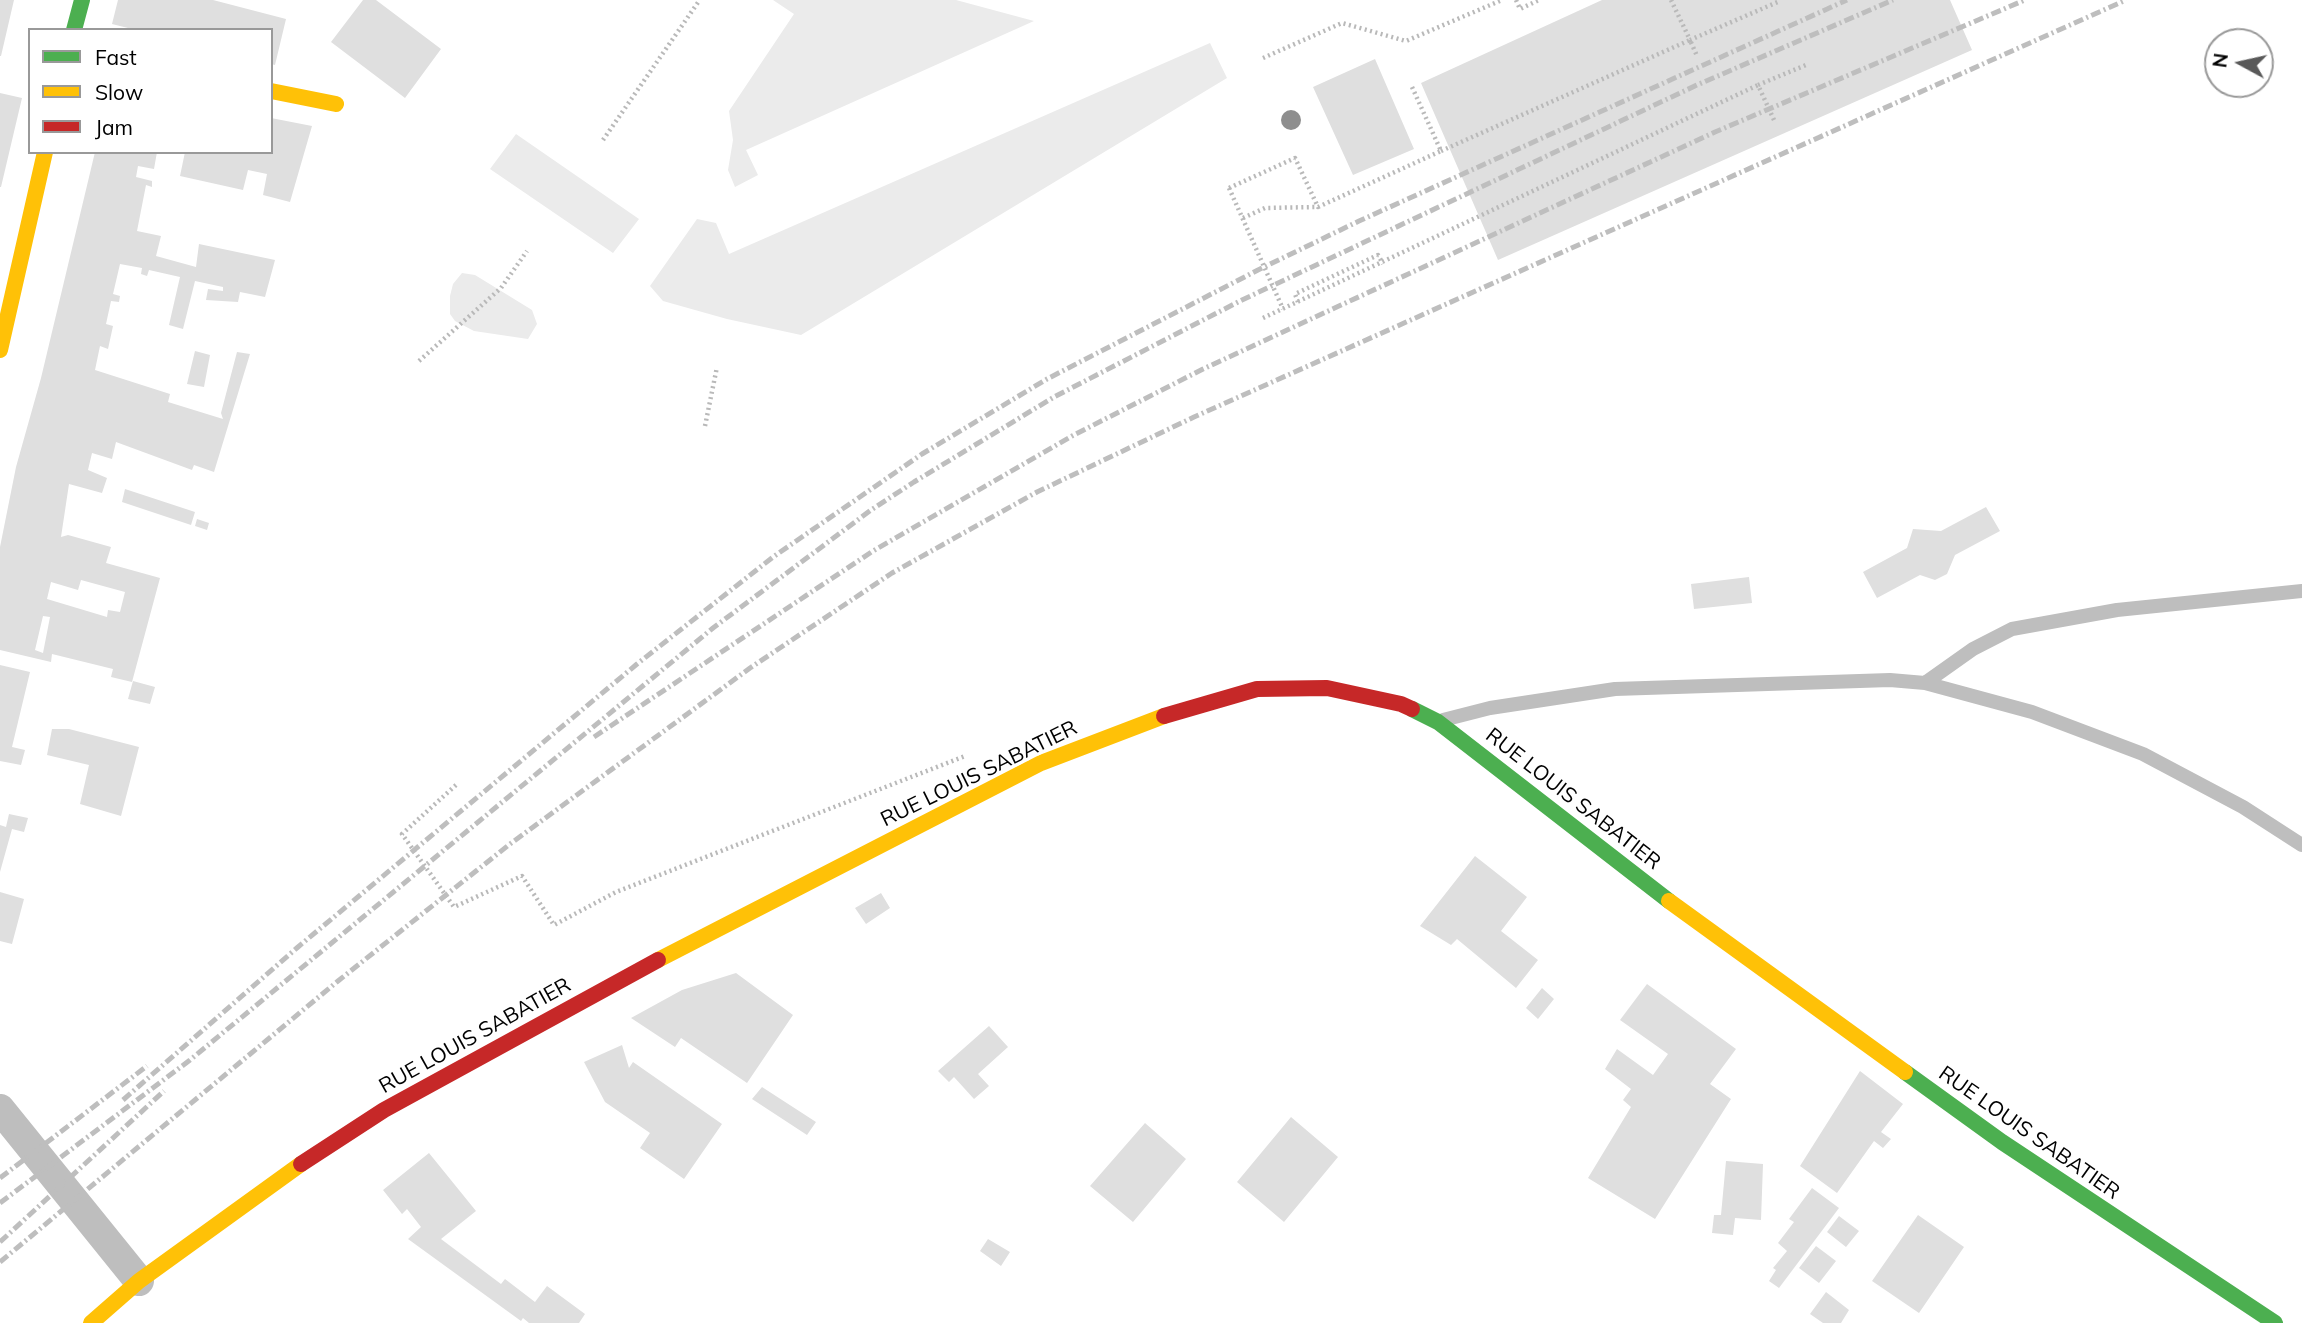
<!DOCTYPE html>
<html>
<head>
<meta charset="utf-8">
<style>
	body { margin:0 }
	#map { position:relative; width:2302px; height:1323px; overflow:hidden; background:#fff; font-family:Mulish,sans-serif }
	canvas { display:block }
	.legend { position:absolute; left:28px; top:28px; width:245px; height:126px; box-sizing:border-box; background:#fff; border:2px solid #999; margin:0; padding:9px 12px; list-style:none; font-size:21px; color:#000 }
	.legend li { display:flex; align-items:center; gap:14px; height:35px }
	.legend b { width:35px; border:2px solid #999 }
	.north { position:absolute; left:2204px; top:28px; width:70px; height:70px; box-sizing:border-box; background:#fff; border:2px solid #999; border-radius:50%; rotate:278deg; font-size:19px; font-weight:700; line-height:28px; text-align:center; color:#000 }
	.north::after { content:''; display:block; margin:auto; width:24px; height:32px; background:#595959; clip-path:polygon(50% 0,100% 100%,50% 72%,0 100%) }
</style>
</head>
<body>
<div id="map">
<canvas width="2302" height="1323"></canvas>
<ul class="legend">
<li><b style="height:9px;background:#4caf50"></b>Fast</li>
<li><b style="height:9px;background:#ffc107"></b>Slow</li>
<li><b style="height:9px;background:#c62828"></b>Jam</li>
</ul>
<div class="north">N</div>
</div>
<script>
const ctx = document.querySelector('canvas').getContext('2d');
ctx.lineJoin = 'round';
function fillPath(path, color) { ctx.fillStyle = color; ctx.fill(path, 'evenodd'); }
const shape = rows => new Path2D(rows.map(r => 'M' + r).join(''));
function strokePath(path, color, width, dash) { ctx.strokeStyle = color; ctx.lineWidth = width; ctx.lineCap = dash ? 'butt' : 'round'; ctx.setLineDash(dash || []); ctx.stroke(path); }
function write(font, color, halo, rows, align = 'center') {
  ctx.font = font + ' Mulish,sans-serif'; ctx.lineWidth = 6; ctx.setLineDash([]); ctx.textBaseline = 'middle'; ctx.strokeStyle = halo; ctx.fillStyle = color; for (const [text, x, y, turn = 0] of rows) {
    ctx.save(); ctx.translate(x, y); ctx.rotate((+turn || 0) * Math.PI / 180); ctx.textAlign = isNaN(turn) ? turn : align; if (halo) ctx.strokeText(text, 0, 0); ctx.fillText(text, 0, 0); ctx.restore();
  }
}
fillPath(shape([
	[773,0,956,0,1034,21,746,150,758,175,735,187,728,170,733,140,729,111,794,14],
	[1210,43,1227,78,801,335,727,319,663,301,650,286,697,219,716,223,729,254],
	[516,134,639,219,613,253,490,169],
	[462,273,475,275,532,310,537,324,528,339,474,331,455,321,450,314,450,296,453,284]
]), '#ebebeb');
fillPath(shape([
	[0,0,14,0,1,56,0,56],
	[118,0,213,0,286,19,275,65,271,64,271,30,136,30,112,24],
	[363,0,376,0,441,49,405,98,331,42],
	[1602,0,1950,0,1972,50,1498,260,1421,83],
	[1375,59,1414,149,1353,175,1313,87],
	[0,93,22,98,1,187,0,187],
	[271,118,312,126,290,202,263,195,267,174,248,170,243,190,180,176,185,152,271,152],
	[95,152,157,152,154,169,138,166,136,177,152,181,152,187,146,185,137,231,161,236,156,256,196,267,199,244,275,260,265,297,240,292,238,302,206,300,208,289,223,291,223,287,195,281,183,329,169,325,180,277,149,270,147,276,141,274,142,268,120,264,113,294,120,296,119,302,111,301,106,324,113,326,108,349,100,346,95,370,170,394,168,402,223,419,221,413,237,352,250,354,214,472,194,465,192,470,116,442,112,459,92,453,88,470,107,478,102,493,69,484,61,537,68,535,111,547,106,563,160,578,132,682,111,677,113,669,52,654,51,662,0,650,0,547,16,467,41,378],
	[81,580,125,592,120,612,108,610,107,617,47,599,51,582,78,590],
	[43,616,50,617,43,653,35,650],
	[195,351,210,355,204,387,187,384],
	[125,489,195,512,191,525,122,502],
	[1986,507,2000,531,1955,555,1947,574,1935,580,1920,575,1877,598,1863,572,1907,548,1913,529,1941,531],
	[197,519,209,523,207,530,195,526],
	[1749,577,1752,603,1694,609,1691,584],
	[0,665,30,672,12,747,25,750,21,765,0,761],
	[133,681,155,687,150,704,128,699],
	[52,729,69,729,139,747,121,816,80,804,89,765,47,755],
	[9,814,28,818,24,832,12,829,0,872,0,825,6,827],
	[1475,856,1527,897,1501,931,1538,960,1516,988,1457,939,1451,945,1420,926],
	[0,892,24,899,12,944,0,941],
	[881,893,890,908,866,924,855,908],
	[736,973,793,1015,747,1083,681,1038,675,1047,631,1018,682,990],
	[1647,984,1736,1049,1710,1084,1731,1099,1655,1219,1588,1178,1631,1107,1623,1100,1631,1089,1605,1069,1617,1049,1653,1075,1668,1054,1620,1020],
	[1542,988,1554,999,1538,1019,1526,1008],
	[989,1026,1008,1047,978,1074,989,1086,974,1099,954,1077,949,1082,938,1071],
	[622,1045,629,1068,633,1062,722,1124,684,1179,640,1148,650,1133,605,1102,584,1062],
	[1860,1071,1903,1104,1881,1132,1891,1139,1883,1148,1874,1141,1837,1193,1800,1166],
	[762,1087,816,1122,807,1135,752,1099],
	[1291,1117,1338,1157,1284,1222,1237,1182],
	[1145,1123,1186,1159,1133,1222,1090,1186],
	[429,1153,476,1211,441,1239,501,1284,505,1279,535,1302,547,1286,585,1314,579,1323,529,1323,523,1318,521,1321,408,1239,421,1227,407,1209,402,1214,383,1190],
	[1726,1161,1763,1164,1761,1220,1735,1218,1733,1235,1712,1233,1714,1215,1721,1215],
	[1812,1188,1839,1208,1779,1288,1769,1281,1776,1270,1773,1268,1787,1251,1778,1243,1794,1222,1789,1219],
	[1918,1215,1964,1247,1919,1313,1872,1281],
	[1839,1216,1859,1231,1846,1247,1827,1232],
	[988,1239,1010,1252,1001,1266,980,1251],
	[1816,1246,1836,1261,1819,1283,1799,1268],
	[1826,1292,1849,1310,1841,1323,1823,1323,1810,1314]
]), '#dfdfdf');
strokePath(shape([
	[1516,0,1520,9,1539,0],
	[1671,0,1690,40,1780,1],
	[1263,58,1342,23,1406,41,1502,0],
	[1774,120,1758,85,1806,65],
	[603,140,699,1],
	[1441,151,1690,40,1697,56],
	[1229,188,1295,158,1318,207,1441,151,1412,87],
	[1243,218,1265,208,1317,207],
	[1298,302,1295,294,1378,255,1383,264],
	[1263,318,1758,85],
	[419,361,501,288,527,251],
	[705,426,717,367],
	[456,785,402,834,454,907,522,876,554,925,616,892,965,756]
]), '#b9b9b9', 4.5, [2, 3.5]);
strokePath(shape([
	[1925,683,1973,649,2012,629,2117,610,2302,591],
	[1443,720,1490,708,1615,689,1890,680,1925,683,2032,712,2143,754,2243,807,2302,845]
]), '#bebebe', 14);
strokePath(shape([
	[0,1109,139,1281]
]), '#bebebe', 30);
strokePath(shape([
	[74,30,82,0],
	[1412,709,1438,722,1669,901],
	[1905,1072,2002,1142,2275,1323]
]), '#4caf50', 16);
strokePath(shape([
	[271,91,336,104],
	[0,350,45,152],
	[1669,901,1905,1072],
	[658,960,1041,763,1164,716],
	[91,1323,139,1281,301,1164]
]), '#ffc107', 16);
strokePath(shape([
	[1164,716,1257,689,1327,688,1401,704,1412,709],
	[301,1164,384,1110,658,960]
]), '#c62828', 16);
strokePath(shape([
	[594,737,873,551,1072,436,1203,369,1715,132,2025,0],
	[123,1100,298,947,637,664,773,557,922,454,1047,379,1258,270,1359,221,1847,0],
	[0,1178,147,1066],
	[0,1203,190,1060,713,628,871,510,914,482,1054,397,1242,300,1697,85,1893,0],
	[0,1242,164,1091],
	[0,1262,338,981,510,844,750,668,892,573,1037,492,1194,417,2126,0]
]), '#bebebe', 5, [10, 3.5, 2, 3.5]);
strokePath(shape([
	[1229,188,1283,309]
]), '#b9b9b9', 4.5, [2, 3.5]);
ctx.fillStyle = '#8e8e8e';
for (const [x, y] of [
	[1291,120]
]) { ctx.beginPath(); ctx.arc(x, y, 10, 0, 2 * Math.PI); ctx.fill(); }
write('21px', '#000', '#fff', [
	["RUE LOUIS SABATIER",979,774,-26],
	["RUE LOUIS SABATIER",1573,799,38],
	["RUE LOUIS SABATIER",475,1036,-29],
	["RUE LOUIS SABATIER",2029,1133,35]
]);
</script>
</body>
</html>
